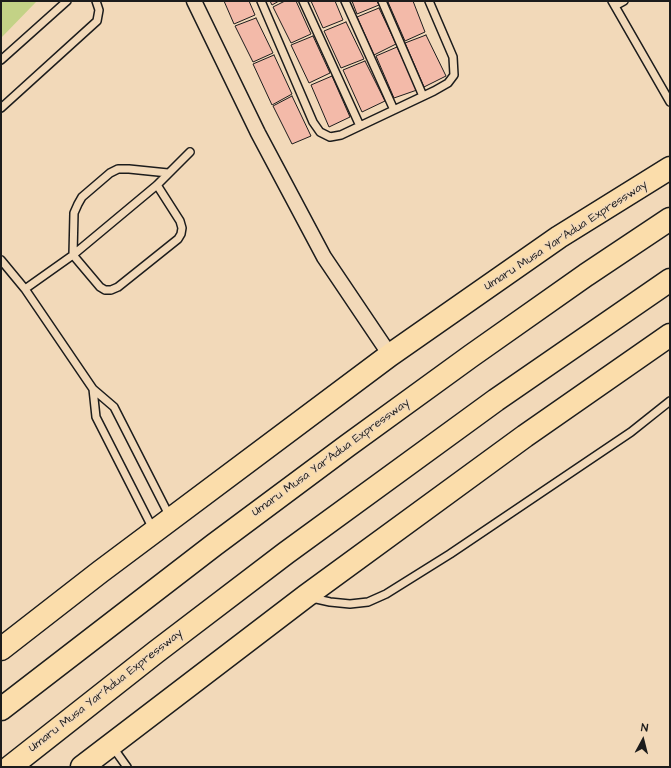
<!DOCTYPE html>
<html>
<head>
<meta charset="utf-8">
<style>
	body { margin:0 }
	#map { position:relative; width:671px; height:768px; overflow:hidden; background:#f2d9b9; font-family:"Architects Daughter",sans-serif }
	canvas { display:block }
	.frame { position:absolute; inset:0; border:2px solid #1c1c1c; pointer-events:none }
	.north { position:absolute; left:623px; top:720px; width:40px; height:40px; -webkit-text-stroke:3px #f2d9b9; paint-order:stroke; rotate:7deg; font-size:11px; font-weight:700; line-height:16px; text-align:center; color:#1c1c1c }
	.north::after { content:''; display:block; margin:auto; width:14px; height:18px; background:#1c1c1c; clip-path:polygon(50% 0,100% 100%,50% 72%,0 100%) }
</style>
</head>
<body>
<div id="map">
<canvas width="671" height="768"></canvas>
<div class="frame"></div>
<div class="north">N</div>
</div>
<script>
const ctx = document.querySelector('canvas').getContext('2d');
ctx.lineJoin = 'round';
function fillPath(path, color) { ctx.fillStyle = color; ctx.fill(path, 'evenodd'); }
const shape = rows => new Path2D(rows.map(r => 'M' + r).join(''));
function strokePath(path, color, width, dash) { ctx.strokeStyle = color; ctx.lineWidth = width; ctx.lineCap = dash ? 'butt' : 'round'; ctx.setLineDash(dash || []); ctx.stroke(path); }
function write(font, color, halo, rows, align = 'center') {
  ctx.font = font + ' "Architects Daughter",sans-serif'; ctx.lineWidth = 3; ctx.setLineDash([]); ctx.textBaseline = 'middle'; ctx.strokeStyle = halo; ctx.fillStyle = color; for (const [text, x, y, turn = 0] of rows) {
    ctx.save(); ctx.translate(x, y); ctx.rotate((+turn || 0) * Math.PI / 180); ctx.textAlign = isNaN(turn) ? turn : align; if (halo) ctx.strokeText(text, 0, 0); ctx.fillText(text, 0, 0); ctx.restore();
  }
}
fillPath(shape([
	[1,1,37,1,1,38]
]), '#c3d286');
const building = shape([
	[224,1,249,1,255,15,234,24,224,1],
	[270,1,279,1,272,5,270,1],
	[285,1,296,1,311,34,291,43,273,7,285,1],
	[311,1,335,1,343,20,323,28,311,1],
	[352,1,377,1,379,5,357,14,352,1],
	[390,1,413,1,425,32,405,41,388,2,390,1],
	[379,8,396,44,374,55,357,17,379,8],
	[256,18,273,53,253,62,235,26,256,18],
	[346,22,364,59,341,68,324,31,346,22],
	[426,35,446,76,424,87,405,43,426,35],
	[313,36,330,73,309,83,291,45,313,36],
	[397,47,417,90,394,98,376,56,397,47],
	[274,55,292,94,272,105,253,64,274,55],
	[365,61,385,101,362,112,343,70,365,61],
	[332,76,350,117,329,127,311,85,332,76],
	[292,96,311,136,292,144,273,106,292,96]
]);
fillPath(building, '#f3baa9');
strokePath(building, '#1c1c1c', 1);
const lane = shape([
	[261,1,313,122,320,132,330,137,341,135,434,91,448,83,454,75,453,57,429,1],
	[303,1,360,126],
	[345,1,394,110],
	[382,1,423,96],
	[612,1,670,102],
	[615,6,624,1],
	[1,60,67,1],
	[1,108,97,21,99,10,96,1],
	[157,185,180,221,182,228,181,234,178,239,118,287,111,290,105,290,100,287,73,255,74,213,78,204,82,197,110,173,118,169,129,169,168,173],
	[1,260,25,289,93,389,114,407,170,517],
	[25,289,73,255,157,185,190,152],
	[93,389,96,417,153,529],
	[312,598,330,602,350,604,368,602,386,594,450,554,631,432,670,401],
	[112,746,127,767]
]);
const street = shape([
	[194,1,258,133,324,257,390,355]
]);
const highway = shape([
	[1,649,100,572,390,355,559,237,670,168],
	[1,709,214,545,347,446,471,356,586,275,670,219],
	[10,767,156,652,286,553,496,400,670,280],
	[82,767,306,596,525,436,670,335]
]);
strokePath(lane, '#1c1c1c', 10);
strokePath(street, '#1c1c1c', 17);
strokePath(highway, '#1c1c1c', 25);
strokePath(lane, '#f2d9b9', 7);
strokePath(street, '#f2d9b9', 14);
strokePath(highway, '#fbddab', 22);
write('12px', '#1c1c1c', '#f2d9b9', [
	["Umaru Musa Yar'Adua Expressway",566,236,-33],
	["Umaru Musa Yar'Adua Expressway",331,458,-36],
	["Umaru Musa Yar'Adua Expressway",106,691,-38]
]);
</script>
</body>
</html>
